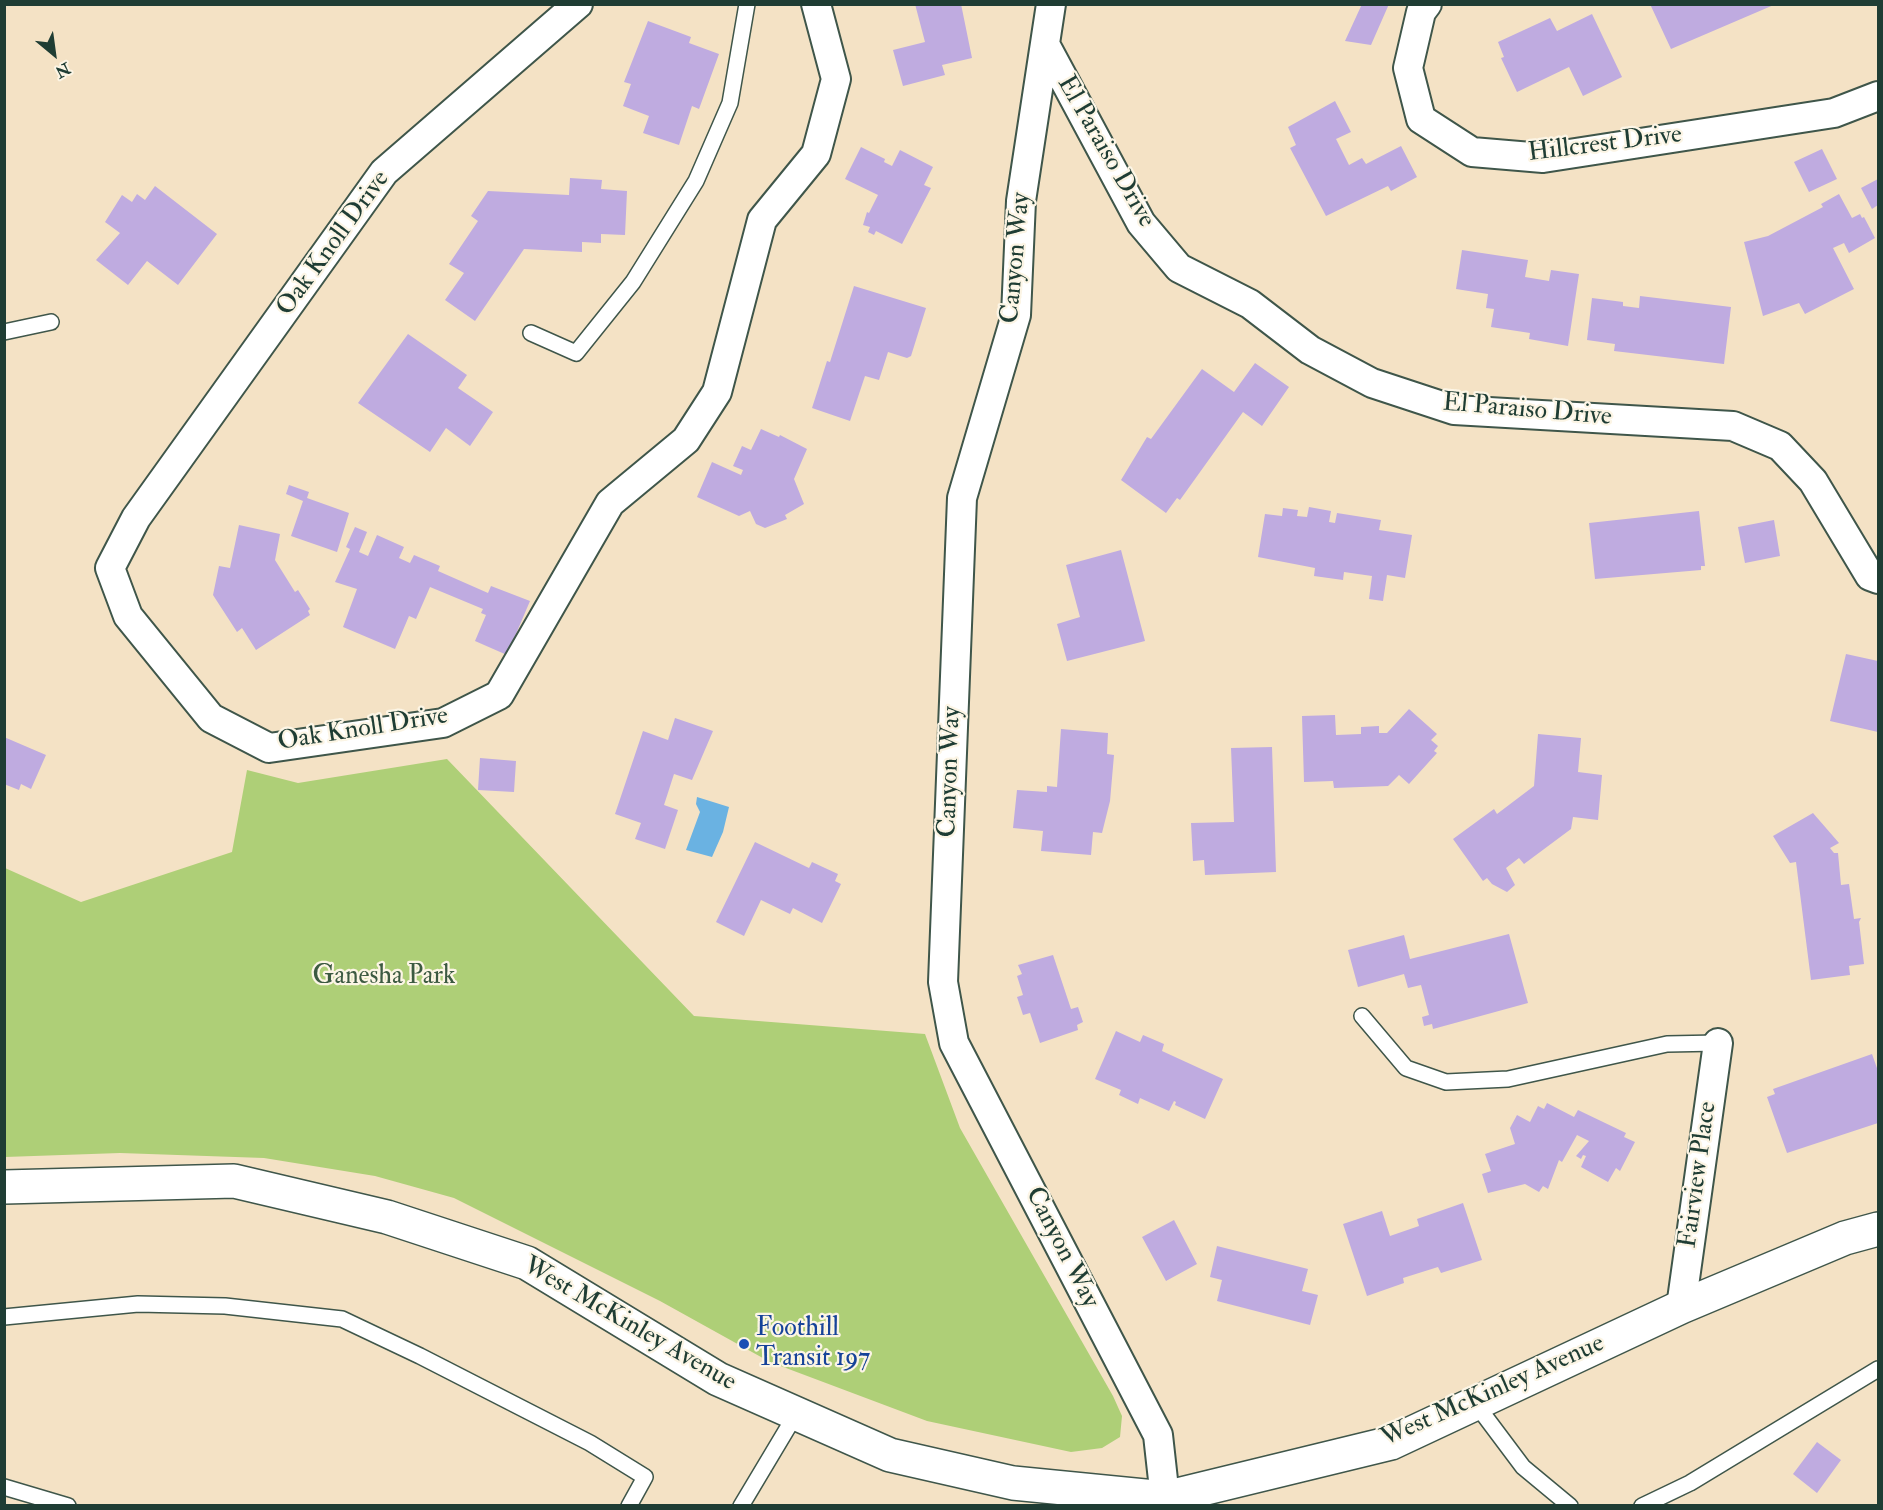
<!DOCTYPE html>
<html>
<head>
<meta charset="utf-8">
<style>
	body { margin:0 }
	#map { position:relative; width:1883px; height:1510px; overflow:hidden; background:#f4e2c5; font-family:"IM FELL Double Pica",serif }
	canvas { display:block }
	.frame { position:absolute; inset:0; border:6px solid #1f3d34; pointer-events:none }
	.north { position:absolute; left:24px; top:24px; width:60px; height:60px; -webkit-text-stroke:4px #fcf5e5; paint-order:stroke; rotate:151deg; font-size:16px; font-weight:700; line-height:24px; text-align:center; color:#1f3d34 }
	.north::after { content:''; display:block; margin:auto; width:21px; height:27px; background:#1f3d34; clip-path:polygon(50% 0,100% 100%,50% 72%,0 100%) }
</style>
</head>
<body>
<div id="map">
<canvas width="1883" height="1510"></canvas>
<div class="frame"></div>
<div class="north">N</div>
</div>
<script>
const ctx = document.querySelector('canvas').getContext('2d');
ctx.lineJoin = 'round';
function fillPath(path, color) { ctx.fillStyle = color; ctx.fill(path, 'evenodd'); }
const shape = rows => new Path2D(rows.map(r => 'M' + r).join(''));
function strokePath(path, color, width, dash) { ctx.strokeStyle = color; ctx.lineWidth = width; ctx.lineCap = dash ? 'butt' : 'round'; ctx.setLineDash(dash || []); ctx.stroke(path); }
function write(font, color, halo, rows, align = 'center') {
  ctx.font = font + ' "IM FELL Double Pica",serif'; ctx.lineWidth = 4.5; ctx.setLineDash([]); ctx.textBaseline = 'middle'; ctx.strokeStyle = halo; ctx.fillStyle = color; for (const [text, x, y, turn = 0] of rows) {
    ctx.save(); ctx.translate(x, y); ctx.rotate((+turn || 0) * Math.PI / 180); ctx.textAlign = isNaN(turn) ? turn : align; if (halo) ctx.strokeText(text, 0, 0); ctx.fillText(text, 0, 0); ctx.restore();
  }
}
fillPath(shape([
	[447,759,694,1016,925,1034,960,1128,1113,1396,1122,1416,1120,1437,1102,1448,1071,1452,927,1421,770,1362,660,1301,454,1198,375,1176,264,1158,120,1153,5,1157,5,868,81,902,232,852,247,770,298,783]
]), '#aecf77');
fillPath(shape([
	[697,797,729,807,723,832,712,857,686,850,700,812,696,804]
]), '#6ab2e2');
fillPath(shape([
	[915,4,961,4,972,58,942,65,945,75,903,86,893,50,925,42],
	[1362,4,1389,4,1371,45,1345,41],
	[1650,4,1776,4,1671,49],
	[1592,14,1622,77,1583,96,1569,67,1517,92,1501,58,1504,57,1498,42,1550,18,1557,31],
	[648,21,691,37,689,43,719,54,699,109,692,106,679,145,643,133,649,116,623,106,631,84,624,82],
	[1335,101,1351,132,1336,139,1349,165,1362,158,1366,164,1401,146,1417,177,1391,191,1388,186,1326,216,1290,148,1296,145,1288,127],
	[861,147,885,159,884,162,892,166,900,150,933,167,924,185,931,188,902,244,876,231,874,235,868,232,870,227,863,225,867,212,869,213,878,195,845,179],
	[1822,149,1837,179,1809,192,1794,162],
	[570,178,602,180,601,189,627,191,625,235,601,234,601,243,582,242,582,252,524,249,475,321,445,300,464,273,449,264,478,221,471,216,488,191,569,195],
	[1878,179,1878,205,1872,209,1861,188],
	[155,186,217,234,178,285,147,261,128,285,96,260,120,233,105,222,122,195,132,202,137,194,145,200],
	[1839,194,1852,218,1860,214,1862,218,1864,217,1875,238,1849,253,1844,243,1833,248,1854,289,1805,314,1799,303,1763,316,1744,242,1768,236,1823,207,1821,204],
	[1462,250,1528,260,1525,277,1549,281,1551,270,1579,274,1568,346,1529,339,1530,333,1491,327,1494,309,1486,308,1488,294,1456,289],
	[854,286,926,308,911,356,907,358,888,352,879,380,865,376,850,421,812,408,827,361,830,362],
	[1640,296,1731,307,1724,364,1614,351,1615,344,1587,340,1592,298,1623,302,1623,306,1639,308],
	[408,334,467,375,458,388,493,412,470,446,446,428,430,452,358,403],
	[1255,363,1289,387,1262,426,1243,412,1180,500,1177,498,1166,513,1121,480,1147,437,1151,439,1202,369,1234,392],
	[761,429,779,437,780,435,807,449,794,479,804,504,785,515,787,519,765,528,756,524,750,511,739,516,697,497,712,462,741,475,743,470,733,466,742,446,751,450],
	[289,485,309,492,307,498,349,513,337,552,291,536,303,501,286,494],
	[1309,507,1331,511,1329,522,1335,523,1337,513,1381,520,1379,530,1412,535,1405,578,1387,575,1383,601,1369,599,1372,576,1344,572,1343,580,1314,576,1315,568,1258,557,1265,514,1282,516,1283,508,1298,510,1297,516,1307,517],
	[1699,511,1705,566,1701,566,1701,570,1595,579,1589,523],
	[1774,520,1780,556,1745,563,1738,527],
	[239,525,280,534,275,560,295,592,298,590,310,609,308,611,310,615,256,650,242,628,237,632,213,595,219,566,230,568],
	[355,527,367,532,359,552,368,556,377,535,404,547,399,558,410,563,414,555,440,566,438,571,488,593,491,586,530,601,507,655,475,641,486,615,481,613,483,609,430,587,416,619,409,616,395,649,343,627,357,589,335,582,350,549,346,547],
	[1121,550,1145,641,1067,661,1057,624,1080,617,1066,565],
	[1846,654,1878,661,1878,732,1830,721],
	[1409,709,1437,734,1431,740,1438,746,1434,751,1437,753,1409,784,1399,775,1388,786,1334,788,1333,781,1304,782,1302,716,1335,715,1336,735,1361,734,1361,727,1379,726,1379,733,1387,733],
	[675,718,713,731,692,780,674,774,664,805,678,810,665,849,635,839,641,823,615,814,643,731,668,740],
	[1061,729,1108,733,1107,754,1114,755,1110,801,1102,833,1093,832,1091,855,1041,851,1043,831,1013,828,1017,790,1047,792,1047,786,1057,787],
	[1538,734,1581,738,1578,772,1602,775,1598,820,1573,817,1571,829,1524,864,1519,858,1506,868,1515,885,1507,892,1492,884,1487,878,1483,881,1453,839,1494,809,1497,814,1534,786],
	[4,737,46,755,31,789,21,784,19,790,4,784],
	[1272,747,1276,872,1205,875,1204,860,1193,861,1191,823,1234,822,1231,748],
	[480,758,516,761,514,792,478,790],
	[1813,813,1839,843,1830,848,1834,853,1838,853,1841,885,1849,884,1854,919,1861,918,1859,922,1864,964,1849,966,1850,975,1811,980,1796,862,1790,863,1773,836],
	[755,842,809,868,812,862,838,874,835,881,841,884,822,923,793,908,790,914,761,900,744,936,716,922],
	[1509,934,1528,1003,1433,1029,1432,1024,1424,1026,1422,1017,1429,1015,1421,985,1408,988,1404,974,1358,987,1348,950,1404,935,1410,959],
	[1053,955,1071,1009,1078,1007,1083,1022,1077,1025,1078,1030,1040,1043,1030,1013,1023,1015,1017,997,1023,995,1017,976,1022,974,1018,965],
	[1116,1031,1140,1042,1143,1035,1164,1044,1162,1051,1223,1079,1205,1119,1175,1105,1176,1102,1174,1101,1169,1111,1140,1098,1138,1104,1119,1095,1121,1090,1095,1079],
	[1872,1054,1878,1071,1878,1123,1787,1153,1767,1097,1775,1094,1773,1089],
	[1547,1103,1574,1117,1578,1110,1626,1133,1624,1137,1635,1142,1620,1171,1616,1168,1608,1182,1581,1167,1586,1156,1583,1155,1581,1159,1576,1156,1589,1141,1577,1135,1562,1162,1559,1160,1548,1189,1543,1186,1539,1192,1525,1184,1488,1193,1482,1174,1491,1171,1485,1154,1515,1144,1510,1128,1517,1115,1530,1122,1538,1106,1544,1109],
	[1463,1203,1482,1260,1441,1273,1438,1267,1403,1278,1404,1283,1367,1296,1343,1224,1382,1211,1390,1236,1419,1226,1417,1219],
	[1174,1220,1197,1264,1166,1281,1142,1237],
	[1217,1246,1308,1269,1302,1291,1318,1295,1310,1325,1217,1301,1222,1280,1210,1277],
	[1817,1442,1841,1460,1817,1493,1793,1474]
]), '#bfabe0');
const service = shape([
	[4,332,51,322],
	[531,333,576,353,633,282,696,181,730,103,747,4],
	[1362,1016,1406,1068,1446,1082,1508,1079,1667,1044,1718,1043],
	[4,1317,138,1304,225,1306,342,1319,420,1356,590,1443,645,1477,629,1506],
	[1475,1403,1523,1467,1570,1506],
	[4,1487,68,1506],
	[741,1506,796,1414],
	[1642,1506,1690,1483,1878,1369]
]);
const minor = shape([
	[578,4,384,172,136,518,110,568,128,616,211,718,269,748,443,723,499,695,610,503,686,440,717,392,762,220,816,154,836,79,816,4],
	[1051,4,1021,201,1016,315,962,498,943,982,954,1043,1158,1435,1165,1498],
	[1427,4,1421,12,1408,68,1421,119,1472,152,1543,158,1834,113,1878,96],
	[1047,48,1141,223,1179,268,1250,304,1310,350,1372,383,1454,410,1733,426,1780,446,1813,481,1870,576,1878,579],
	[1681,1307,1718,1043]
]);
const secondary = shape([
	[4,1187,234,1181,387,1217,527,1263,718,1379,890,1455,1013,1483,1165,1498,1391,1443,1681,1307,1845,1238,1878,1229]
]);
strokePath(service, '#3f564a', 18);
strokePath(minor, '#3f564a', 32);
strokePath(secondary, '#3f564a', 36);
strokePath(service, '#fff', 15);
strokePath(minor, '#fff', 28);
strokePath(secondary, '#fff', 33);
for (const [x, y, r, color] of [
	[744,1344,6,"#1a4fb4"]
]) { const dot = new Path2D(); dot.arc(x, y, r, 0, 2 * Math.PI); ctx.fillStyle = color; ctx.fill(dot); strokePath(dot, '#fcf5e5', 2); }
write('26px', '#1f3d34', '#fcf5e5', [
	["Hillcrest Drive",1605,145,-7],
	["El Paraiso Drive",1105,152,60],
	["Oak Knoll Drive",334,244,-54],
	["Canyon Way",1017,258,-85],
	["El Paraiso Drive",1527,411,5],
	["Oak Knoll Drive",363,730,-9],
	["Canyon Way",951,772,-88],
	["Fairview Place",1699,1175,-82],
	["Canyon Way",1061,1248,63],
	["West McKinley Avenue",629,1325,30],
	["West McKinley Avenue",1493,1392,-24]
]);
write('26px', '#3c5a41', '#fcf5e5', [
	["Ganesha Park",384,977]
]);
write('26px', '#164399', '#fcf5e5', [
	["Foothill",756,1329],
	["Transit 197",756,1359]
], 'left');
</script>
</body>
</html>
